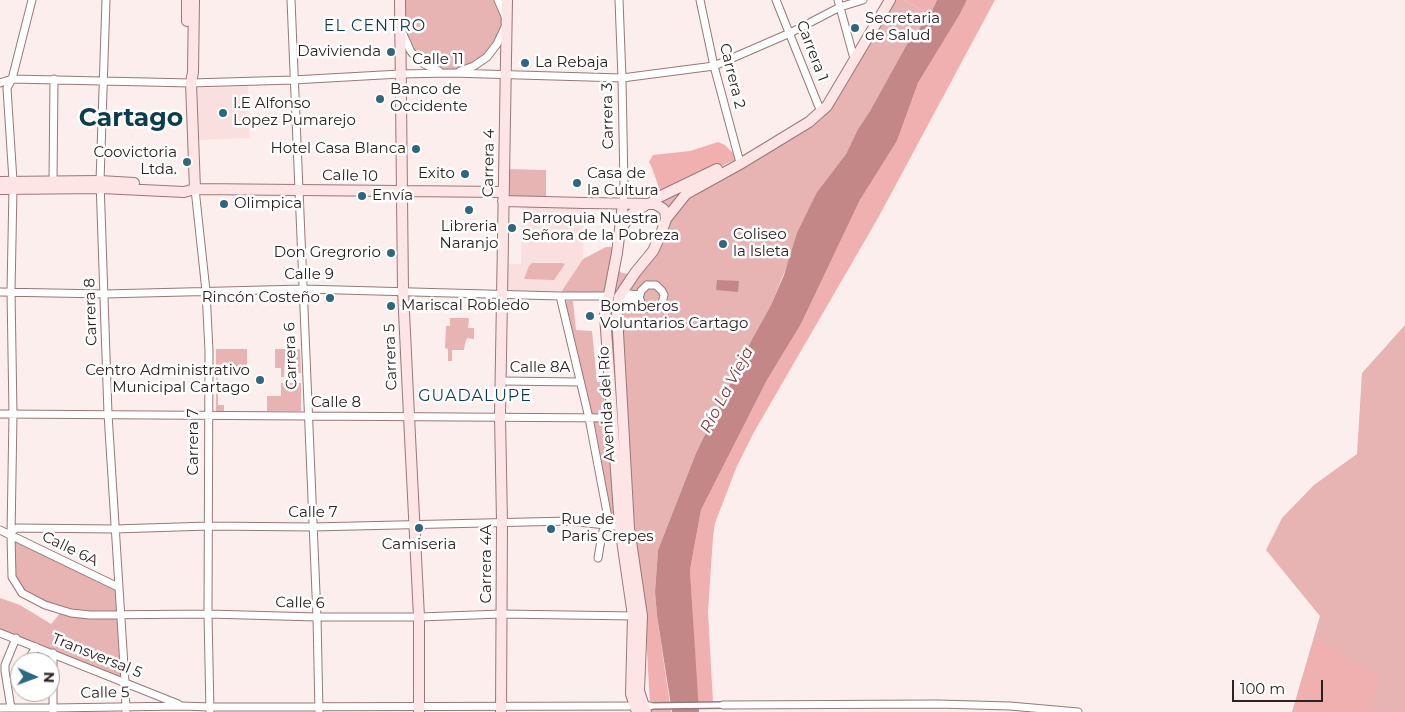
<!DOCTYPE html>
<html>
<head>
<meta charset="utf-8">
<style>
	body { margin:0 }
	#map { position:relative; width:1405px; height:712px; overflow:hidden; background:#fdeeee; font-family:Montserrat,sans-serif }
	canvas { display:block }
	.north { position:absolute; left:10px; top:652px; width:50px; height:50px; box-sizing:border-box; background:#fff; border:1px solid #aba6a6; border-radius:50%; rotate:92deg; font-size:14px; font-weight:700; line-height:20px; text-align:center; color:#2e2121 }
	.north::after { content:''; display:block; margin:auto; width:18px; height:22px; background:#2d6880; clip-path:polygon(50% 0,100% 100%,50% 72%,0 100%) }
	.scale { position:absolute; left:1232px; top:680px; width:91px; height:22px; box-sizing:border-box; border:2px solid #2e2121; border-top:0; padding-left:6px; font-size:15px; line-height:18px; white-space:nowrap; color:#2e2121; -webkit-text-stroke:4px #fff; paint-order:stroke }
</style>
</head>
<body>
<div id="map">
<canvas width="1405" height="712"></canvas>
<div class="north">N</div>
<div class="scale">100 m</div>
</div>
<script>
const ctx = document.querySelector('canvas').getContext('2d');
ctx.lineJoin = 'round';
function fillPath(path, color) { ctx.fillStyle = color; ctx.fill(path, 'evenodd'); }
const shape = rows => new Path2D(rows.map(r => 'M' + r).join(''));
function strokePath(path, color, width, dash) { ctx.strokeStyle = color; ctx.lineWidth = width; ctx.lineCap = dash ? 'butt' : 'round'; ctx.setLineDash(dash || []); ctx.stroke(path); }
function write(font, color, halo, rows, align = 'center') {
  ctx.font = font + ' Montserrat,sans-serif'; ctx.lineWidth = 5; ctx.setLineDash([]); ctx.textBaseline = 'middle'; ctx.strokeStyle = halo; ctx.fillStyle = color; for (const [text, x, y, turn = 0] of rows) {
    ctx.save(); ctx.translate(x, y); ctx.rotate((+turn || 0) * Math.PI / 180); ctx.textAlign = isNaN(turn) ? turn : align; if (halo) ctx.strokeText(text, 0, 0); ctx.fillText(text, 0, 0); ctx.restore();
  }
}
fillPath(shape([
	[248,86,250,138,199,140,197,88],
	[522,202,585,203,583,259,563,289,560,296,501,295,502,264,521,264]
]), '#fadfdf');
fillPath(shape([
	[406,0,498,0,506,21,497,44,467,69,442,71,424,64,405,41,403,7],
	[890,0,904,0,930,15,907,44,870,111,858,129,846,154,817,192,771,305,750,343,696,453,658,550,655,592,657,616,642,616,629,528,618,297,560,296,563,289,583,259,606,247,618,247,623,204,648,203,623,226,618,270,622,273,630,274,635,273,667,218,651,203,744,156,827,105],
	[504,169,546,170,546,202,503,201],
	[532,263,562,263,565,264,554,280,524,279,529,266],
	[567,301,573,301,576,330,592,331,597,382,609,382,620,527,606,525,608,518,562,306],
	[450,318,469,318,468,328,474,328,474,339,467,338,465,343,464,350,452,350,452,361,448,361,448,349,445,348,446,326,450,326],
	[1405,325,1405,712,1292,712,1320,616,1266,550,1282,518,1314,485,1357,454,1362,373],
	[216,349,247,349,247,366,238,366,238,371,218,371,218,405,224,405,224,411,216,411],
	[275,349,300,349,301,373,291,373,291,356,285,356,284,377,281,377,281,368,275,368],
	[281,383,301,383,301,411,267,411,267,396,281,396],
	[11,535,118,587,123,681,0,633,0,598,20,605,51,624,62,611,22,593,12,577]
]), '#e7b3b3');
fillPath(shape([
	[904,0,937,0,930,15],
	[967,0,995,0,878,218,754,432,737,466,715,523,713,537,708,612,713,702,698,702,696,675,690,570,701,510,767,380,801,324,860,200,897,141,918,83,960,14],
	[718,142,725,145,739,159,728,163,659,197,658,185,652,168,649,162,653,155,690,151],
	[646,616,657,616,671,712,651,712,650,705,646,633],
	[1315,638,1380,677,1369,712,1293,712]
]), '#f1b0b0');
fillPath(shape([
	[937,0,967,0,960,14,918,83,897,141,860,200,801,324,767,380,701,510,690,570,699,712,672,712,657,616,655,592,658,550,696,453,750,343,771,305,784,275,797,233,817,192,846,154,858,129,870,111,907,44,930,15],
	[717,280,739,281,738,292,716,290]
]), '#c48787');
const pedestrian = shape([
	[650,706,723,705]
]);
const minor = shape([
	[106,0,100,181,108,414,125,682,126,712],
	[291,0,317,617,319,712],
	[498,0,505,16],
	[619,0,622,78,624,187,623,204],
	[700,0,714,66,739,159],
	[776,0,821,112],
	[838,0,853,55],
	[403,34,410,50,416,58,424,64,439,71],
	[460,71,474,66,487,57,497,44,504,29],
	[0,83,12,79,191,83,293,80,400,74,451,73,622,78,714,66,790,33,840,7,863,0],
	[13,181,7,88,12,79,32,0],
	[53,181,54,79],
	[13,188,11,291,13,414,11,535,12,577,22,593,45,605,71,613,90,615,208,614,317,617,419,617,502,614,635,616],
	[195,189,206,291,209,351,208,614,210,712],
	[647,285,656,285,662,291,664,295,662,303,656,308,647,308,641,303,640,299,619,297,629,294,640,295,641,291,647,285],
	[0,292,105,294,303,289,560,296,608,296],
	[560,296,589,418,608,518,602,534,598,558],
	[501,381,580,382],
	[0,414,612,418],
	[0,530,118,587],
	[11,535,12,531,17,528,115,529,209,526,312,527,570,521,623,527],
	[0,633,178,704],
	[53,653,53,711],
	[27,662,36,647],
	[19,675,20,673],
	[723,705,938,704,1010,706,1078,712],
	[0,708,53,708,182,706,210,707,650,706],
	[11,708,5,671,5,665,16,638]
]);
const secondary = shape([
	[194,0,193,72,191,83,195,189],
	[400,0,403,291,409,416,419,617,419,712],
	[187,21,187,0],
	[0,182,100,181,134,183],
	[0,189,101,188,184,192,195,189,503,192],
	[503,201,585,203,655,204,662,208,665,211,666,219],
	[651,203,659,197,717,169],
	[623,204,617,253,605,315,620,527,633,616,631,694,637,712],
	[622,228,627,219,632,214,647,204],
	[501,712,502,522,500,416,507,0],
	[646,712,639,691,642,616,629,528,617,315,619,297,635,273,653,251,661,234,666,219,686,194,740,164,809,122,827,106,890,0]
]);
strokePath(pedestrian, '#987878', 8);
strokePath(minor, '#987878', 9);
strokePath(secondary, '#987878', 12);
strokePath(pedestrian, '#fff', 5);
strokePath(minor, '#fff', 7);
strokePath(secondary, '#fde5e6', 10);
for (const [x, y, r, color] of [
	[855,28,5,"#2d6880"],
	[391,52,5,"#2d6880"],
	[525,63,5,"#2d6880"],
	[380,99,5,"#2d6880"],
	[223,113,5,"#2d6880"],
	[416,149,5,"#2d6880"],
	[187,162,5,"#2d6880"],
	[465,174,5,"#2d6880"],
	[577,183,5,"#2d6880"],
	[362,196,5,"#2d6880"],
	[224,204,5,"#2d6880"],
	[469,210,5,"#2d6880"],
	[512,228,5,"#2d6880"],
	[723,244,5,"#2d6880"],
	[391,253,5,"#2d6880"],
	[330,298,5,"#2d6880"],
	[391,306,5,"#2d6880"],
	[590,316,5,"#2d6880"],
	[260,380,5,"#2d6880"],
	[419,528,5,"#2d6880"],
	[551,529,5,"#2d6880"]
]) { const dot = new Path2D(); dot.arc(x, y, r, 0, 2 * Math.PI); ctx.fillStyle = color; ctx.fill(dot); strokePath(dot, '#fff', 2); }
write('15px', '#2e2121', '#fff', [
	["Secretaria",865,19],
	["de Salud",865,36],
	["Davivienda",381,52,"right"],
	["La Rebaja",535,63],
	["Banco de",390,90],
	["Occidente",390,107],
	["I.E Alfonso",233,104],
	["Lopez Pumarejo",233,121],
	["Hotel Casa Blanca",406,149,"right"],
	["Coovictoria",177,153,"right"],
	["Ltda.",177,170,"right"],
	["Exito",455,174,"right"],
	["Casa de",587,174],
	["la Cultura",587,191],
	["Envía",372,196],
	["Olimpica",234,204],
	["Parroquia Nuestra",522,219],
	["Señora de la Pobreza",522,236],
	["Libreria",469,227,"center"],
	["Naranjo",469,244,"center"],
	["Coliseo",733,235],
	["la Isleta",733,252],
	["Don Gregrorio",381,253,"right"],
	["Rincón Costeño",320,298,"right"],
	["Mariscal Robledo",401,306],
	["Bomberos",600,307],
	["Voluntarios Cartago",600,324],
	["Centro Administrativo",250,371,"right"],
	["Municipal Cartago",250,388,"right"],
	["Rue de",561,520],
	["Paris Crepes",561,537],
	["Camiseria",419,545,"center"]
], 'left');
write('15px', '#2e2121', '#fff', [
	["Carrera 1",812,51,69],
	["Calle 11",438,60],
	["Carrera 2",732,76,76],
	["Carrera 3",608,116,-91],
	["Carrera 4",489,163,-89],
	["Calle 10",350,176,1],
	["Calle 9",309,275],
	["Carrera 8",91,312,-92],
	["Carrera 6",291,356,-92],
	["Carrera 5",391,357,-92],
	["Calle 8A",540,368],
	["Calle 8",336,403],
	["Avenida del Río",607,404,-93],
	["Carrera 7",194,442,-90],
	["Calle 7",313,513],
	["Calle 6A",70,549,26],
	["Carrera 4A",487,564,-90],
	["Calle 6",300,603,1],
	["Transversal 5",97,656,22],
	["Calle 5",105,693,-1]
]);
ctx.letterSpacing = '1px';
write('16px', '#0b3d50', '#fff', [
	["EL CENTRO",375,26],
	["GUADALUPE",475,396]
]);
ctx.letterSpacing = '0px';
write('italic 16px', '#86383d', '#fff', [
	["Río La Vieja",727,390,-62]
]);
write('bold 25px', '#0b3d50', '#fff', [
	["Cartago",131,119]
]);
</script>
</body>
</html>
